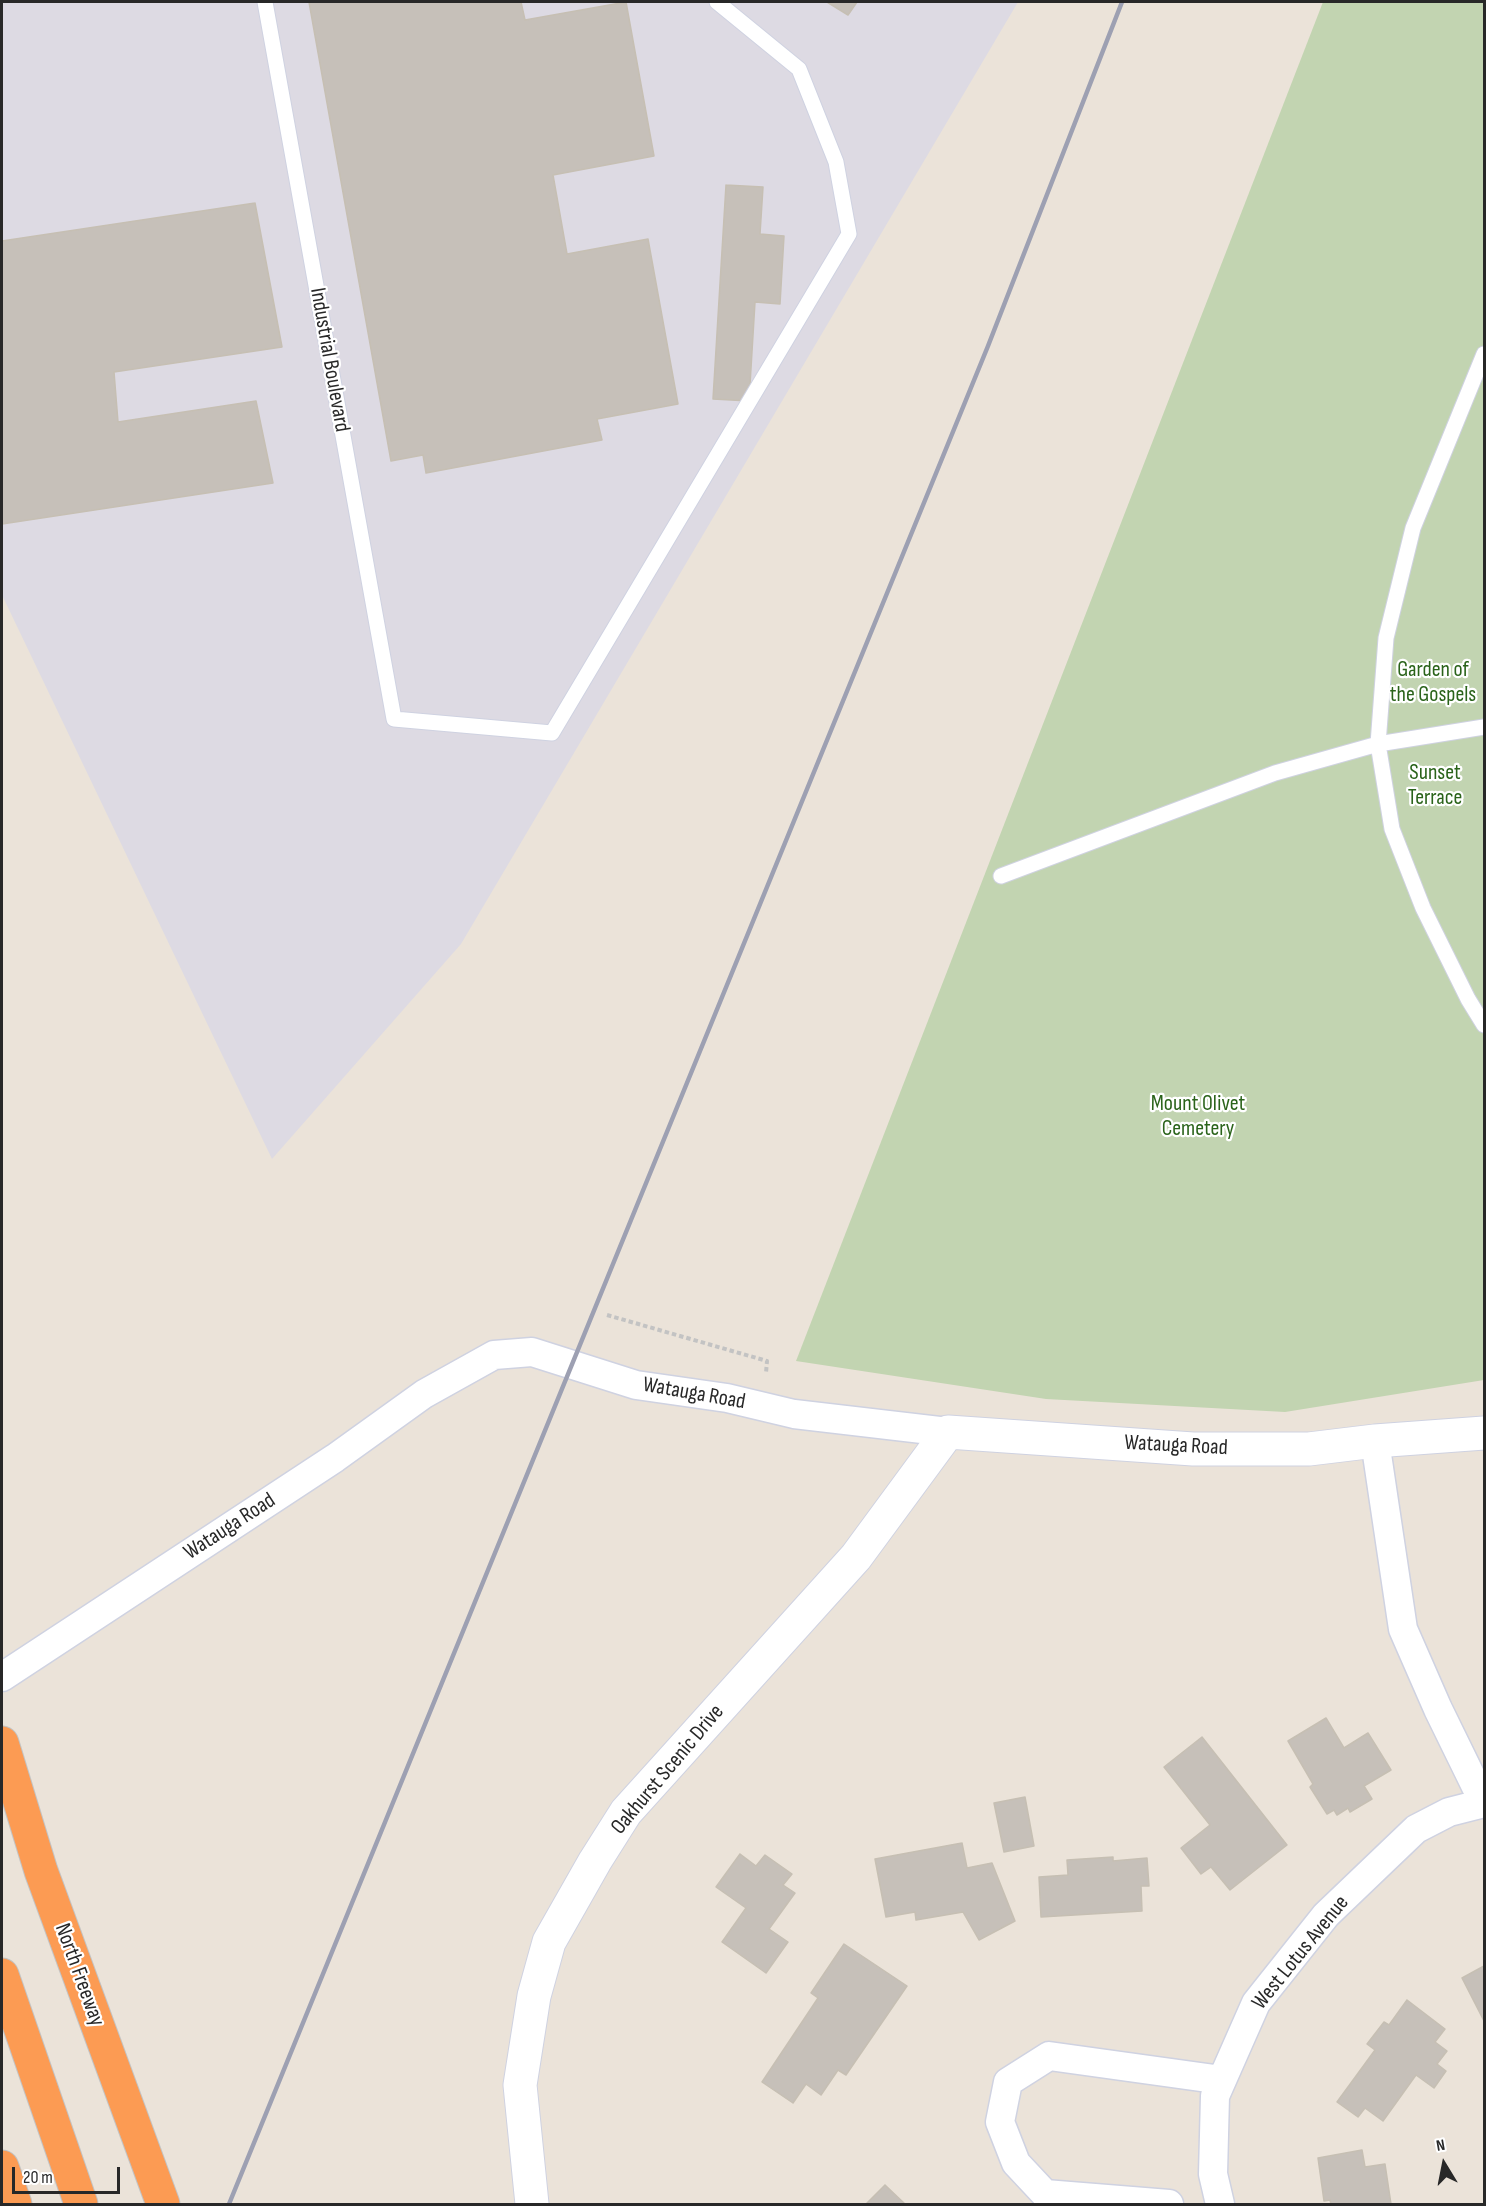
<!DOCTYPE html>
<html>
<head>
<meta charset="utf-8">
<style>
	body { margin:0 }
	#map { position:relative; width:1486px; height:2206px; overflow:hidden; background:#ebe3d9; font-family:"Sofia Sans Condensed",sans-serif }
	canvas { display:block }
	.frame { position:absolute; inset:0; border:3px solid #282828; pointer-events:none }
	.north { position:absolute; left:1414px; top:2134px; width:60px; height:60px; -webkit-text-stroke:4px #fff; paint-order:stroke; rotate:350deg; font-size:16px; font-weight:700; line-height:24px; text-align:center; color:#282828 }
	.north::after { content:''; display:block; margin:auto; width:21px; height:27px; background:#282828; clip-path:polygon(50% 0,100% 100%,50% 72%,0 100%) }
	.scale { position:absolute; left:12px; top:2167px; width:108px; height:27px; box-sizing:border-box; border:3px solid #282828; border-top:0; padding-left:8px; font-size:18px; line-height:21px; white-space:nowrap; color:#282828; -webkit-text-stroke:4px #fff; paint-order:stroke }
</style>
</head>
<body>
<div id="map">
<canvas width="1486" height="2206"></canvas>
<div class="frame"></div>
<div class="north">N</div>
<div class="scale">20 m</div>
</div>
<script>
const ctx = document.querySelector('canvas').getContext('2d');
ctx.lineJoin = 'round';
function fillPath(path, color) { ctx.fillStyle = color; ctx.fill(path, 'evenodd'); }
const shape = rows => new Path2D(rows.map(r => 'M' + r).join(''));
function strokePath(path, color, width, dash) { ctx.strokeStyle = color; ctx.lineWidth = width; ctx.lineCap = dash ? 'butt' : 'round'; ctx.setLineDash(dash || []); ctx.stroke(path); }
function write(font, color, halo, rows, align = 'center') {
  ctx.font = font + ' "Sofia Sans Condensed",sans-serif'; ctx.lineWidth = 4.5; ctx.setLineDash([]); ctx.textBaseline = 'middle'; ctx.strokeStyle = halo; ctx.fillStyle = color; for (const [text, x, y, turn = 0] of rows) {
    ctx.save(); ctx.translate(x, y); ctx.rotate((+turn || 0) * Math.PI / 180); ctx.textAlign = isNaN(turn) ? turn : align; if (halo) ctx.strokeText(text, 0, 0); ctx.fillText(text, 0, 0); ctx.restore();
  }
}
fillPath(shape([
	[2,2,1018,2,461,944,272,1159,2,595]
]), '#dddae3');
fillPath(shape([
	[1323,2,1484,2,1484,1380,1285,1412,1046,1399,796,1361]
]), '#c2d4b1');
const building = shape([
	[309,2,521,2,525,20,626,2,654,156,553,175,567,254,648,239,678,404,597,419,602,440,426,473,423,455,391,461,309,2],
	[827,2,857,2,848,15,827,2],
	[726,185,763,187,760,234,784,236,780,304,755,302,749,401,713,399,726,185],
	[255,203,282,347,114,372,118,422,256,401,273,483,2,524,2,241,255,203],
	[1326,1718,1344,1748,1368,1733,1391,1770,1364,1786,1372,1799,1350,1812,1348,1808,1337,1815,1334,1810,1327,1814,1310,1787,1313,1784,1288,1741,1326,1718],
	[1202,1737,1287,1845,1230,1890,1211,1867,1201,1874,1181,1848,1210,1825,1164,1767,1202,1737],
	[1025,1797,1034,1846,1004,1852,994,1803,1025,1797],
	[962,1843,967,1868,992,1863,1015,1921,979,1940,963,1912,916,1920,915,1912,886,1917,875,1859,962,1843],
	[740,1854,756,1866,765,1855,792,1874,783,1885,795,1893,769,1929,788,1942,766,1973,722,1942,746,1908,716,1887,740,1854],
	[1113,1857,1113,1861,1147,1858,1149,1886,1141,1886,1142,1911,1041,1917,1039,1877,1068,1875,1067,1860,1113,1857],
	[844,1944,907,1986,846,2075,838,2070,821,2095,806,2084,793,2103,762,2082,818,1998,811,1993,844,1944],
	[1484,1966,1484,2021,1462,1978,1484,1966],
	[1407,2000,1445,2029,1435,2042,1447,2051,1437,2064,1446,2071,1434,2088,1416,2075,1383,2121,1365,2108,1358,2117,1337,2102,1375,2050,1367,2044,1384,2022,1389,2025,1407,2000],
	[1362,2150,1365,2167,1385,2164,1391,2204,1331,2204,1330,2200,1324,2201,1318,2158,1362,2150],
	[885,2185,905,2204,866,2204,885,2185]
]);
fillPath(building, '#c6c0b9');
strokePath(building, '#c6bfb3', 1.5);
const service = shape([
	[265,2,394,719,552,733,849,234,836,162,799,69,717,2],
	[1484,354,1413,528,1386,638,1378,744,1392,829,1423,908,1468,999,1484,1025],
	[1001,876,1275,773,1378,744,1484,727]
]);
const minor = shape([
	[1375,1441,1403,1629,1438,1709,1484,1803],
	[2,1677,335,1458,424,1394,494,1355,532,1352,636,1385,727,1398,794,1414,948,1432],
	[1169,2204,1045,2194,1016,2163,1000,2122,1008,2082,1049,2056,1222,2080],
	[1220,2204,1213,2174,1215,2096,1256,2003,1326,1915,1416,1829,1449,1812,1484,1803]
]);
const tertiary = shape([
	[532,2204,520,2085,534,1996,549,1942,595,1861,626,1812,856,1557,948,1432,1193,1449,1309,1449,1375,1441,1484,1433]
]);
const motorway = shape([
	[2,1743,41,1871,163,2204],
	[2,1975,81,2204],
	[2,2167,15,2204]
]);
strokePath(service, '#cfd2e1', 17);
strokePath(minor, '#cfd2e1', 31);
strokePath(tertiary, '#cfd2e1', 35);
strokePath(motorway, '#c3c3c3', 35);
strokePath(shape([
	[607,1315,767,1361,766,1373]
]), '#c3c3c3', 4, [4.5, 3]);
strokePath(service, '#fff', 15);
strokePath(minor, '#fff', 28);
strokePath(tertiary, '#fff', 33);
strokePath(motorway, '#fc9b53', 33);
strokePath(shape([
	[229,2204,988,346,1122,2]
]), '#9da0b2', 4.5);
write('22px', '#282828', '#fff', [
	["Industrial Boulevard",329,360,80],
	["Watauga Road",694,1394,10],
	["Watauga Road",1176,1446,3],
	["Watauga Road",230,1527,-33],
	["Oakhurst Scenic Drive",668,1770,-50],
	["West Lotus Avenue",1301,1953,-51],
	["North Freeway",79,1975,70]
]);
write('22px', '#2a631a', '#fff', [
	["Garden of",1433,670],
	["the Gospels",1433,695],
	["Sunset",1435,773],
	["Terrace",1435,798],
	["Mount Olivet",1198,1104],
	["Cemetery",1198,1129]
]);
</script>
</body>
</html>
